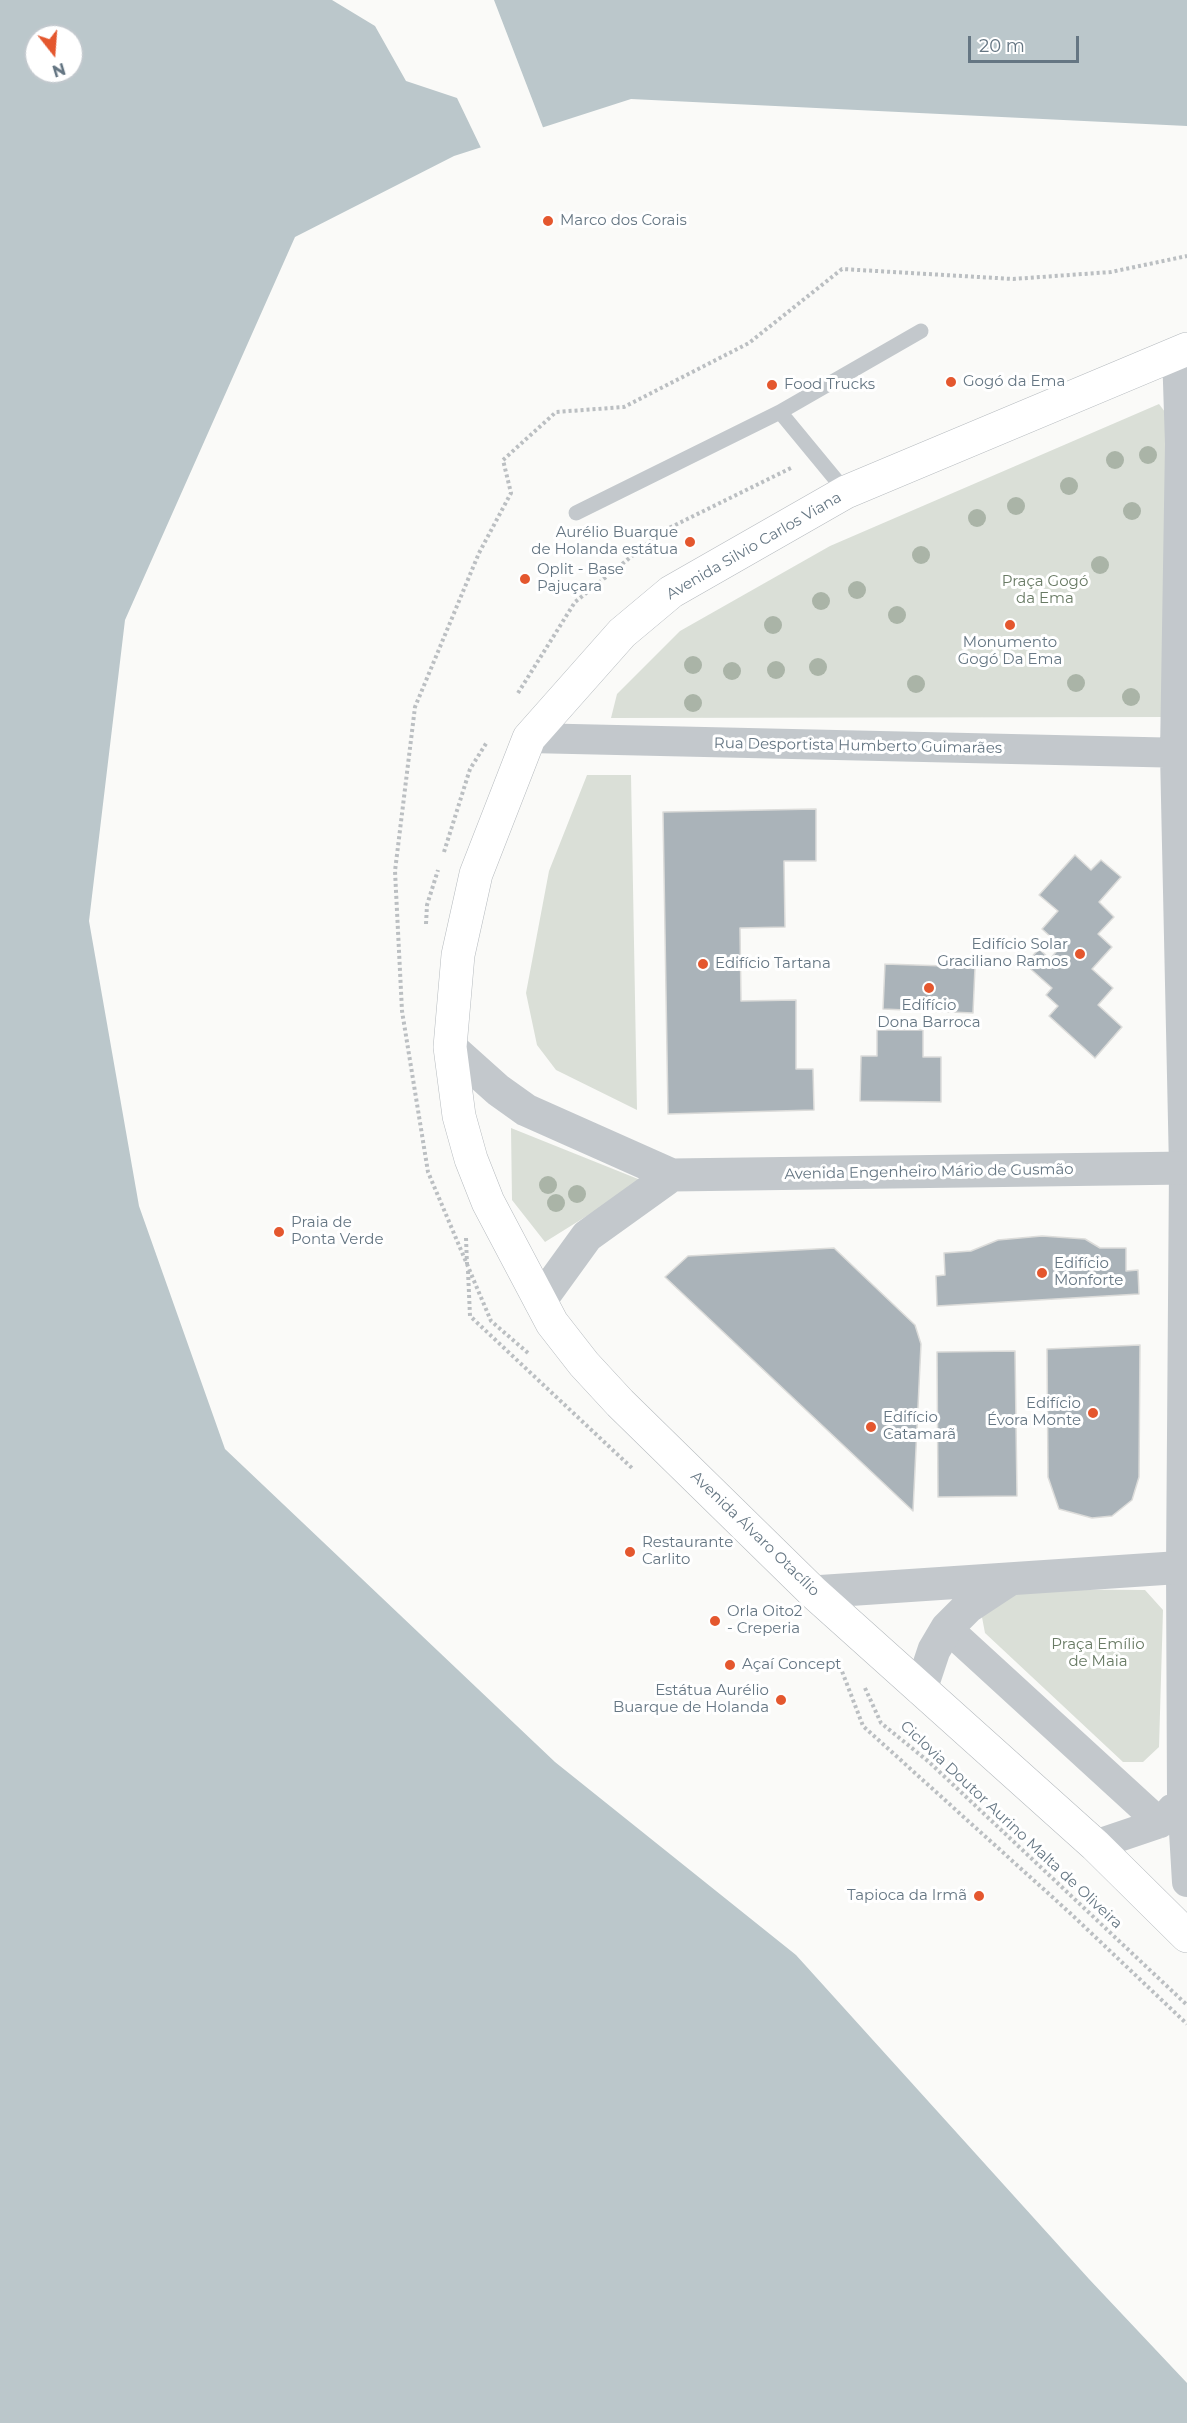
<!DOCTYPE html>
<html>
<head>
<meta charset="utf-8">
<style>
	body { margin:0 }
	#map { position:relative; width:1187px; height:2423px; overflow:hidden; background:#fafaf8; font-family:Montserrat,sans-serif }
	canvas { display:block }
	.north { position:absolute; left:24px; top:24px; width:60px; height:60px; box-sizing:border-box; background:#fff; border:2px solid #c1c8cd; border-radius:50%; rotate:163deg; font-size:16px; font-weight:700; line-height:24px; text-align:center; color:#657683 }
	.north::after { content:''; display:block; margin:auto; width:21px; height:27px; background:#e4572e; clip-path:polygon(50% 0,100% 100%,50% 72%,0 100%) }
	.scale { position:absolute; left:968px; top:36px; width:111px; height:27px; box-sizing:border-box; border:3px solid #657683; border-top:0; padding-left:8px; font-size:18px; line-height:21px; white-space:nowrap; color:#657683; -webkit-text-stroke:4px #fff; paint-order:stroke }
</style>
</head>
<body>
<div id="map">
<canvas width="1187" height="2423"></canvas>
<div class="north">N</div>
<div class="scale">20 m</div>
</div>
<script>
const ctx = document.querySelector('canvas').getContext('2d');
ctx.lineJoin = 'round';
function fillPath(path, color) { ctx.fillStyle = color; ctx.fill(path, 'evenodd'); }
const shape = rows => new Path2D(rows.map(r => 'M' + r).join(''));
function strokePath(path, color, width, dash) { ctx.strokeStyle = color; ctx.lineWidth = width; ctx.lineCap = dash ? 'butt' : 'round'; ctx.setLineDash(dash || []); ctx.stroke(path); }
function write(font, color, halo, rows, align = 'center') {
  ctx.font = font + ' Montserrat,sans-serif'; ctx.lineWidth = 6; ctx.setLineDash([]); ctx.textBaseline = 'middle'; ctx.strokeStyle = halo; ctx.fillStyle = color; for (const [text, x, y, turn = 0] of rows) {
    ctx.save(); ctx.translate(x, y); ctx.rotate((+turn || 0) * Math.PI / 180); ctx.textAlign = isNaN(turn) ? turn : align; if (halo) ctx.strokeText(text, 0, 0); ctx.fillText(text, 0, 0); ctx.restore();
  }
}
fillPath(shape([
	[1159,404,1174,424,1170,717,611,718,617,694,680,631,830,546],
	[587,775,631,775,637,1110,556,1070,537,1045,526,993,549,871],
	[511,1128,643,1181,545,1242,512,1200],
	[1011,1589,1145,1590,1163,1610,1159,1747,1143,1762,1123,1762,985,1633,981,1612]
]), '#dadfd7');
fillPath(shape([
	[0,0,1187,0,1187,126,631,99,454,156,295,237,125,620,89,921,139,1206,225,1449,555,1762,796,1955,1089,2279,1187,2383,1187,2423,0,2423],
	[36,36,72,36,72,72,36,72]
]), '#bbc7cb');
fillPath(shape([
	[332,0,494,0,544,130,482,150,457,98,406,81,375,26]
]), '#fafaf8');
const building = shape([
	[816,809,816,861,784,861,785,927,740,928,741,1001,796,1000,796,1069,813,1069,814,1110,668,1114,663,812,816,809],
	[1075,855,1091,870,1101,860,1121,877,1099,902,1114,917,1098,934,1112,947,1092,969,1113,988,1098,1005,1122,1027,1095,1058,1049,1016,1058,1006,1046,995,1052,988,1025,964,1039,949,1050,959,1061,946,1042,929,1058,911,1039,895,1075,855],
	[885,964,975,967,973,1013,883,1009,885,964],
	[877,1030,923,1030,923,1057,941,1057,941,1102,860,1101,861,1056,877,1056,877,1030],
	[1042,1236,1085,1239,1100,1248,1126,1248,1126,1271,1138,1270,1139,1294,937,1306,936,1276,945,1275,944,1253,971,1251,998,1240,1042,1236],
	[834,1248,915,1325,921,1344,913,1511,665,1277,688,1256,834,1248],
	[1140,1345,1139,1477,1132,1500,1112,1516,1092,1518,1059,1509,1048,1477,1047,1349,1140,1345],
	[1015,1351,1017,1496,938,1497,937,1352,1015,1351]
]);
fillPath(building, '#aab3b9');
strokePath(building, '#dcdcda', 1.5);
const primary = shape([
	[1187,349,846,492,671,592,622,633,529,738,476,874,458,955,450,1047,459,1116,471,1159,488,1202,552,1323,584,1364,620,1403,813,1592,1095,1845,1187,1936]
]);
strokePath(primary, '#b5babe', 34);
strokePath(shape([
	[518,693,575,602,663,531,793,467],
	[444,852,470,769,487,742],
	[426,924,427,905,438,870],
	[466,1238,467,1264],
	[468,1271,470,1316,633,1469],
	[528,1353,491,1321,428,1172,402,1011,395,871,415,707,479,553,511,493,503,460,556,412,624,407,749,343,842,269,1013,279,1111,272,1187,256],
	[840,1666,863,1726,1070,1913,1187,2024],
	[865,1688,881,1723,929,1762,1187,2005]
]), '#bbbfc2', 4, [3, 3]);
strokePath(shape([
	[846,492,780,412,921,331],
	[576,513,780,412]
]), '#c3c8cc', 15);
strokePath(shape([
	[1177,352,1180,444,1175,753,1184,1168,1181,1567,1182,1798,1187,1882],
	[529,738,1187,753],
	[947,1628,1160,1823],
	[1095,1845,1160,1823,1172,1809]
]), '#c3c8cc', 30);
strokePath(shape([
	[450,1047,498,1090,526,1110,672,1175,1187,1168],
	[540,1301,587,1236,672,1175],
	[813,1592,1187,1567],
	[921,1689,934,1650,947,1628,968,1607,1009,1580]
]), '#c3c8cc', 33);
strokePath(primary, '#fff', 33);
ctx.fillStyle = '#aab4a7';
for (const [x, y] of [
	[1148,455],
	[1115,460],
	[1069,486],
	[1016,506],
	[1132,511],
	[977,518],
	[921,555],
	[1100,565],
	[857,590],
	[821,601],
	[897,615],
	[773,625],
	[693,665],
	[818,667],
	[776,670],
	[732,671],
	[1076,683],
	[916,684],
	[1131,697],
	[693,703],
	[548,1185],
	[577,1194],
	[556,1203]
]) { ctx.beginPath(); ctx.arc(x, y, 9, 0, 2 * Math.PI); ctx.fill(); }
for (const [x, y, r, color] of [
	[548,221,6,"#e4572e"],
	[951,382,6,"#e4572e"],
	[772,385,6,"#e4572e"],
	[690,542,6,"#e4572e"],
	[525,579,6,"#e4572e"],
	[1010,625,6,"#e4572e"],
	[1080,954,6,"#e4572e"],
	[703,964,6,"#e4572e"],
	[929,988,6,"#e4572e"],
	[279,1232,6,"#e4572e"],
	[1042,1273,6,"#e4572e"],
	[1093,1413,6,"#e4572e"],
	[871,1427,6,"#e4572e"],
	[630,1552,6,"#e4572e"],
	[715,1621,6,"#e4572e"],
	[730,1665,6,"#e4572e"],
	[781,1700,6,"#e4572e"],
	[979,1896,6,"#e4572e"]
]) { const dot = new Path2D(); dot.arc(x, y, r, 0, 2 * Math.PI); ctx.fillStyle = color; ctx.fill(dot); strokePath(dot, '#fff', 2); }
write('15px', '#657683', '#fff', [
	["Marco dos Corais",560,221],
	["Gogó da Ema",963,382],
	["Food Trucks",784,385],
	["Aurélio Buarque",678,533,"right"],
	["de Holanda estátua",678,550,"right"],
	["Oplit - Base",537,570],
	["Pajuçara",537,587],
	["Monumento",1010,643,"center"],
	["Gogó Da Ema",1010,660,"center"],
	["Edifício Solar",1068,945,"right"],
	["Graciliano Ramos",1068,962,"right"],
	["Edifício Tartana",715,964],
	["Edifício",929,1006,"center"],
	["Dona Barroca",929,1023,"center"],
	["Praia de",291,1223],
	["Ponta Verde",291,1240],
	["Edifício",1054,1264],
	["Monforte",1054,1281],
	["Edifício",1081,1404,"right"],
	["Évora Monte",1081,1421,"right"],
	["Edifício",883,1418],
	["Catamarã",883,1435],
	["Restaurante",642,1543],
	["Carlito",642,1560],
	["Orla Oito2",727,1612],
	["- Creperia",727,1629],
	["Açaí Concept",742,1665],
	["Estátua Aurélio",769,1691,"right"],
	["Buarque de Holanda",769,1708,"right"],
	["Tapioca da Irmã",967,1896,"right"]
], 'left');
write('15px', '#657683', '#fff', [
	["Avenida Silvio Carlos Viana",754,546,-30],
	["Rua Desportista Humberto Guimarães",858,746,1],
	["Avenida Engenheiro Mário de Gusmão",929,1172,-1],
	["Avenida Álvaro Otacílio",755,1534,44],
	["Ciclovia Doutor Aurino Malta de Oliveira",1011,1825,43]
]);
write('15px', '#687a64', '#fff', [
	["Praça Gogó",1045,582],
	["da Ema",1045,599],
	["Praça Emílio",1098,1645],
	["de Maia",1098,1662]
]);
</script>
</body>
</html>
